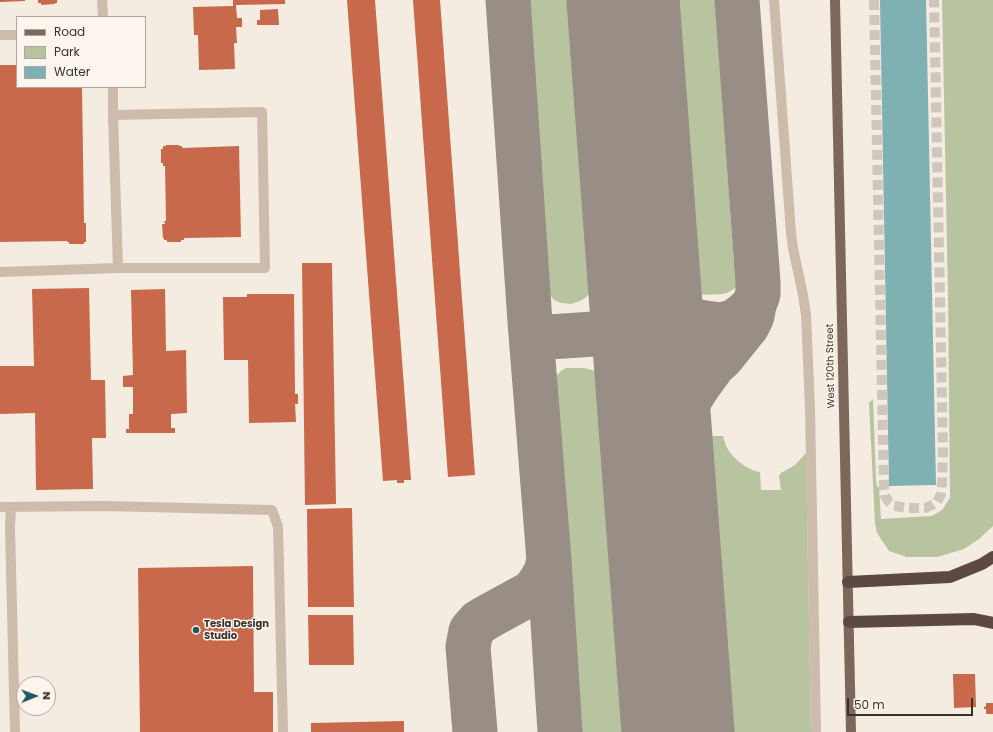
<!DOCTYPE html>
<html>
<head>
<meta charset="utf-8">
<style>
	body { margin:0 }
	#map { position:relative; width:993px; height:732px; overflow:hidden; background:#f4ebe1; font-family:Poppins,sans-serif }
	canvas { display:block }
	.legend { position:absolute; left:16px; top:16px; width:130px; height:72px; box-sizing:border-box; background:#fbf5ee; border:1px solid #aea6a0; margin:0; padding:5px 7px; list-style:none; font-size:12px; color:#3b302b }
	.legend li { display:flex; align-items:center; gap:8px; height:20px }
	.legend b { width:20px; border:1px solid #aea6a0 }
	.north { position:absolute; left:16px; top:676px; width:40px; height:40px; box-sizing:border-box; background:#fbf5ee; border:1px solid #aea6a0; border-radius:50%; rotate:89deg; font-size:11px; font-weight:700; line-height:16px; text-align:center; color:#3b302b }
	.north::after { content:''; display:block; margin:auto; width:14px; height:18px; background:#1f5a5e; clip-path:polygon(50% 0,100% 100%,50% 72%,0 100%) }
	.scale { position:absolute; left:847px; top:698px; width:126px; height:18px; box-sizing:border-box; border:2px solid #3b302b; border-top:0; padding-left:5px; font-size:12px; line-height:14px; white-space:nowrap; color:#3b302b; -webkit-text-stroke:3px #fbf5ee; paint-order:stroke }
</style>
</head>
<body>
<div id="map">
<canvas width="993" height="732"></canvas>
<ul class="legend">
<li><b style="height:5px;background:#7d675c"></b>Road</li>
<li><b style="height:11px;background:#b8c4a0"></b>Park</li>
<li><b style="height:11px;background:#7fb0b2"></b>Water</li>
</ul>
<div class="north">N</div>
<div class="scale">50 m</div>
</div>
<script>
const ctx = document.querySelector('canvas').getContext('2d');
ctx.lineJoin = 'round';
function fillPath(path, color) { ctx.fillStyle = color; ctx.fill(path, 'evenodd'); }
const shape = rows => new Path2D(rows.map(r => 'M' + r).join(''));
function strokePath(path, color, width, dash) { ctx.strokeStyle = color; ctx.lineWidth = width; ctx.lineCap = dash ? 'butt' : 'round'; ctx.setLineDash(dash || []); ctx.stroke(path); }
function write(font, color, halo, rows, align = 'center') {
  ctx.font = font + ' Poppins,sans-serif'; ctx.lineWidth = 3; ctx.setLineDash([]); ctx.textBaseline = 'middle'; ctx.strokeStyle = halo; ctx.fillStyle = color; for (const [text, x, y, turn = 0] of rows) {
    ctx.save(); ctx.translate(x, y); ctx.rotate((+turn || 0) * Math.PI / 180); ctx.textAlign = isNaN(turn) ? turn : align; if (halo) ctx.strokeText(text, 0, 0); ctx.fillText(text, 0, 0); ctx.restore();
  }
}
fillPath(shape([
	[523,0,574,0,594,270,593,288,590,293,585,298,580,301,571,304,561,303,554,300,545,289],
	[669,0,715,0,734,264,740,264,741,276,740,283,737,287,727,293,722,294,698,295,691,293,683,287,680,278,679,269,688,268],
	[942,0,993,0,993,526,979,539,964,549,937,557,907,557,889,551,877,533,875,523,869,403,873,399,876,480,877,487,879,487,881,519,932,516,942,510,950,498,948,295],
	[566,368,583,368,589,369,594,371,600,377,602,381,628,732,576,732,553,388,555,377,562,370],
	[703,436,723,436,726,446,731,454,738,461,746,467,755,471,760,472,761,490,781,490,779,476,781,473,795,465,806,453,811,732,724,732]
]), '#b8c4a0');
fillPath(shape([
	[880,0,926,0,936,485,889,486]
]), '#7fb0b2');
strokePath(shape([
	[508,0,530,322,549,560,560,732],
	[530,322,533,328,539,334,543,337,549,337,609,333,620,329,630,322,636,312,640,302,643,265,647,279,656,292,669,307,684,317,699,322,719,325,734,322,746,313,754,305,758,294,758,282,737,0],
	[609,333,619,334,630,339,638,345,643,353,651,372],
	[660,493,662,471,668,448,675,427,685,407,698,386,714,364,722,357,747,326,752,316,754,305],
	[475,732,468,647,471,631,479,622,491,615,524,597,534,591,541,581,546,572,549,560]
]), '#988e86', 45);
strokePath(shape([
	[623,0,678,732]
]), '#988e86', 113);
fillPath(shape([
	[0,0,25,0,25,1,0,2],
	[38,0,57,0,57,3,55,3,55,4,41,5,41,3,38,3],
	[233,0,285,0,285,4,236,5,237,18,242,18,242,27,236,27,237,43,234,43,235,69,199,70,198,35,194,35,193,7,233,6],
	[347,0,375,0,411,480,404,480,404,483,397,483,397,480,383,481],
	[413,0,440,0,475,475,448,477],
	[278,9,279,25,257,25,257,20,260,20,260,10],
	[0,65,17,65,17,87,82,87,84,223,86,223,86,242,84,242,84,244,69,244,69,242,67,242,67,241,0,242],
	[166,145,179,145,179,146,182,146,182,148,239,146,241,237,184,238,184,240,181,240,181,242,167,242,167,240,164,240,164,238,163,238,162,224,165,224,164,221,166,221,165,166,163,166,163,163,161,163,161,149,163,149,163,146,166,146],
	[302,263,332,263,336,504,305,505],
	[89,288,91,380,105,380,106,438,92,438,93,489,36,490,35,413,0,414,0,366,34,366,32,289],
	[165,289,166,351,186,350,187,413,171,414,171,428,175,428,175,433,126,433,126,429,129,429,129,414,133,414,133,387,123,387,123,376,133,375,131,290],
	[247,294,294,294,295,394,298,394,298,404,295,404,296,422,249,423,248,360,224,360,223,297,247,297],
	[352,508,354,607,308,607,307,509],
	[253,566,254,692,273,692,273,732,140,732,138,568],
	[308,615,353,615,354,665,309,665],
	[953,674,975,674,976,707,954,708],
	[986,703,993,703,993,714,986,714,986,709,984,709,984,707,986,706],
	[404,721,404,732,311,732,311,723]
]), '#c8694b');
strokePath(shape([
	[874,0,884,488,885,496,889,502,894,506,909,508,925,508,932,505,937,502,941,494,942,482,943,452,934,0]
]), '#cfc6bd', 10, [10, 5]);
strokePath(shape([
	[102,0,103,17],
	[774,0,791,233,793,248,803,295,806,315,810,408,816,732],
	[0,35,17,35],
	[113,87,113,115,118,268],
	[0,272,118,268,265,268,262,112,113,115],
	[0,507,104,506,272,510,278,527,283,732],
	[11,507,10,527,15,732]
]), '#cdbbac', 10);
strokePath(shape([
	[835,0,851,732]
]), '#7d675c', 10);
strokePath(shape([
	[848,582,950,577,982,564,993,557],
	[849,622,974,619,993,623]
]), '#5c4a42', 12);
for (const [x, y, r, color] of [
	[196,630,4,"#1f5a5e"]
]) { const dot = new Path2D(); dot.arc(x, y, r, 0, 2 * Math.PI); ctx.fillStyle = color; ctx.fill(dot); strokePath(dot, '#fbf5ee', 1.5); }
write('10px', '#3b302b', '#fbf5ee', [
	["West 120th Street",831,366,-91]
]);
write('bold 10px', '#3b302b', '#fbf5ee', [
	["Tesla Design",204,624],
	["Studio",204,636]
], 'left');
</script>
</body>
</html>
